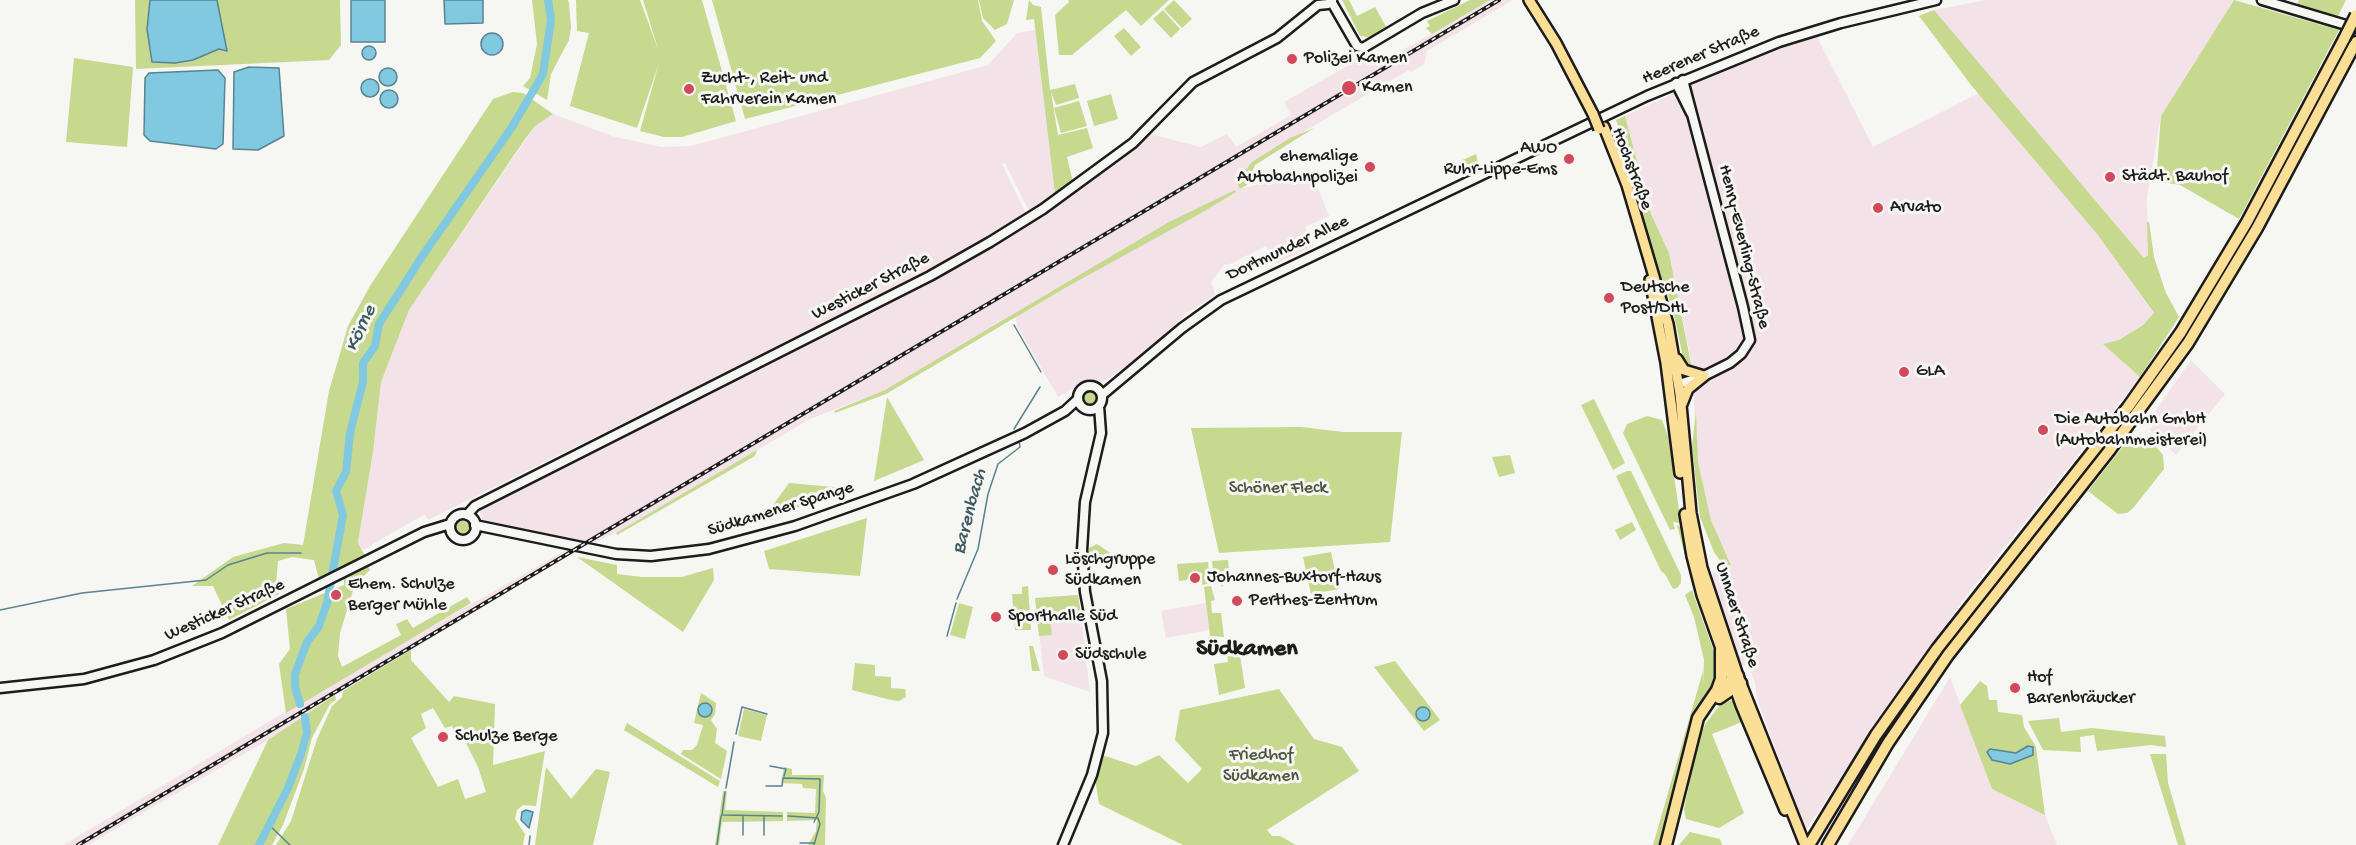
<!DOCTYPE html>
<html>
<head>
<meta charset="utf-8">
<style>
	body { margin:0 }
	canvas { display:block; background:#f6f6f2 }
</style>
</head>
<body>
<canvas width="2356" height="845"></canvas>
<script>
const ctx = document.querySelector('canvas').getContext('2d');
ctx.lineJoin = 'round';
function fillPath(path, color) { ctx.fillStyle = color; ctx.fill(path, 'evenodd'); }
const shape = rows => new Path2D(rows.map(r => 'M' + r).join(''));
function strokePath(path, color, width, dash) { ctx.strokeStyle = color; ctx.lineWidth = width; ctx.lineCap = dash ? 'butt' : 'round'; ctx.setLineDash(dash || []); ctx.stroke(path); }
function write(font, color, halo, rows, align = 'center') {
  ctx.font = font + ' "Gochi Hand",sans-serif'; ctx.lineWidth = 6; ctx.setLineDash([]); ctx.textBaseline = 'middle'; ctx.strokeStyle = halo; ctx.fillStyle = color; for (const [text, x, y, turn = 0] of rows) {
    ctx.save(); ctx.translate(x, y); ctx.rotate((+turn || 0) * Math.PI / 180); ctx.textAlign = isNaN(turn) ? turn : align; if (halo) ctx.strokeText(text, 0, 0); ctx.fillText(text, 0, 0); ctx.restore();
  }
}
fillPath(shape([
	[1490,0,1513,0,1427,51,1424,64,1411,72,1409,70,1252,162,1240,189,1311,171,1329,216,1305,227,1314,246,1275,264,1266,246,1228,265,1225,264,1211,282,1215,295,1188,312,1148,351,1103,382,1089,379,1058,397,1017,326,1016,316,1179,223,1203,212,1235,190,885,390,810,419,616,533,587,545,488,525,482,520,479,510,864,312,1006,235,1150,134,1201,147,1227,134,1236,147,1291,115,1284,102,1363,57,1370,66,1394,55],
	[1986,0,2234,0,2161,116,2147,197,2148,255,2144,258,1934,10],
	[1035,30,1055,194,1031,211,1028,209,1005,163,1002,164,1027,216,931,270,428,520,425,514,363,550,358,542,373,452,381,382,409,310,535,126,553,114,612,136,661,147,691,146,988,65,1017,33],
	[1817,37,1873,147,1979,93,2097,234,2154,314,2143,325,2119,340,2104,344,2140,377,1966,596,1902,686,1806,830,1757,699,1755,682,1748,666,1740,665,1712,588,1712,574,1731,564,1711,520,1698,462,1691,360,1669,253,1651,214,1625,116,1710,76,1781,48],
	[2191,360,2225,394,2176,455,2150,430,2154,423,2149,420],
	[566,550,577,551,335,695,268,740,88,845,64,845,338,680],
	[1078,595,1082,622,1090,692,1044,676,1035,598],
	[1206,603,1209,630,1166,638,1161,611],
	[1950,677,1992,789,2045,815,2057,845,1848,845]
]), '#f3e3e8');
fillPath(shape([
	[135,0,150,0,147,29,152,62,175,63,193,60,219,49,227,50,217,0,340,0,341,45,329,60,136,69],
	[532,0,568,0,569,3,571,27,569,40,551,74,547,100,523,86,530,78,537,44],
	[576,0,640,0,659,52,643,0,702,0,736,121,682,137,664,137,640,131,659,63,637,128,570,106,589,33,577,31],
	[712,0,978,0,982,21,996,41,980,58,745,119],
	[979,0,1014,0,1007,24,995,30,983,18],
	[1029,0,1033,5,1041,7,1050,90,1075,84,1079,98,1056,105,1051,92,1058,135,1087,128,1093,148,1067,157,1073,182,1055,194,1034,19,1026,20],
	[1068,0,1169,0,1141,26,1126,10,1072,55,1059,55,1055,15,1069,2],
	[1174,0,1192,19,1182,28,1164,9],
	[1342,0,1349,0,1357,16,1375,7,1388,30,1371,38,1360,36],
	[1470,0,1490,0,1432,34,1426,28,1430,26,1427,21],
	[2234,0,2339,30,2239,219,2180,185,2156,181,2161,116],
	[2299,0,2346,0,2338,16,2297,5],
	[1163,10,1180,29,1171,38,1153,19],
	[1934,10,2144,258,2148,255,2147,222,2149,222,2154,257,2166,293,2179,317,2140,377,2103,344,2119,340,2143,325,2154,313,2097,234,1971,85,1919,16],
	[1124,28,1141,47,1131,56,1114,36],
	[74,58,133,67,127,147,66,142],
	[513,92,523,93,553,114,535,126,525,139,409,310,381,382,373,452,358,542,365,556,319,579,314,560,292,557,278,561,276,585,279,594,229,620,213,586,192,586,233,557,284,543,303,545,329,391,348,326,370,286,493,99],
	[1111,94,1118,119,1094,126,1087,101],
	[1079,101,1087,126,1061,133,1054,108],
	[1625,116,1651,214,1669,253,1692,369,1683,357,1673,311,1629,177,1629,156,1616,120],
	[1314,128,1255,165,1247,185,1240,189,1238,185,1239,179,1252,162,1290,138],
	[1476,154,1479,167,1464,176,1458,162],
	[1235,190,1236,192,1203,212,1065,288,886,394,835,413,834,411,885,390,1169,222],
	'1081 398a9 9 0 1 1 18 0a9 9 0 1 1-18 0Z',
	[887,397,924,460,874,481],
	[1594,399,1625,463,1613,470,1581,405],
	[1696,411,1698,462,1711,520,1731,565,1723,565,1714,552,1700,517,1692,447],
	[1647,416,1662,420,1668,436,1681,523,1673,522,1675,529,1670,530,1623,433,1627,424],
	[1301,427,1344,432,1402,432,1390,542,1219,553,1191,428],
	[2135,437,2145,437,2158,449,2163,455,2164,469,2134,507,2127,513,2118,514,2088,491,2124,445],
	[757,450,755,456,617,535,616,533],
	[1510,455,1515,473,1499,477,1492,457],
	[1627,471,1631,471,1681,575,1681,583,1677,588,1673,589,1665,574,1661,571,1616,476],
	[789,483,855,489,768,517,768,512],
	'454 527a9 9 0 1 1 18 0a9 9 0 1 1-18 0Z',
	[867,518,860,576,769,569,764,551],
	[1632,522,1636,530,1620,540,1615,530],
	[1677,525,1683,528,1689,559,1686,560],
	[1097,544,1115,556,1112,564,1097,563,1091,566,1090,572,1089,548],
	[1331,552,1339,589,1311,594,1303,557],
	[577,557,617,565,617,574,642,577,682,577,713,568,714,580,683,632],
	[1228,560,1229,572,1222,573,1223,587,1214,579,1212,561],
	[1208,562,1210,583,1202,585,1202,573,1199,572,1189,574,1187,580,1179,581,1177,564],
	[367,564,370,570,355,584,340,633,338,656,342,667,401,635,396,624,407,619,413,628,467,597,471,603,286,713,279,664,290,649,286,609,344,585,344,577],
	[1028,586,1031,630,1015,630,1012,594,1022,594,1022,587],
	[1211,586,1215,600,1211,601,1212,613,1221,613,1224,637,1210,636,1204,587],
	[1692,590,1714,652,1717,676,1707,697,1698,708,1663,845,1653,845,1703,671,1703,687,1704,660,1694,617,1685,595],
	[1078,595,1082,622,1075,617,1050,621,1052,635,1039,636,1035,598],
	[959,603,973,607,965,639,950,635],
	[1238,642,1245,688,1219,695,1214,664,1228,662,1226,643],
	[1029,646,1033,646,1040,671,1032,671],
	[411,650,411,660,449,702,454,696,495,704,493,765,545,751,536,806,523,805,517,810,515,819,525,834,523,845,276,845,291,821,317,739,332,706,342,697,343,691],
	[433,708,445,728,452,726,458,742,465,741,478,767,486,792,465,799,458,779,438,787,411,738,426,728,421,714],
	[1395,661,1440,720,1424,731,1374,667],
	[855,663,875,665,875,676,891,677,891,688,905,689,906,697,899,701,891,700,852,690],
	[1980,681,1987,686,1989,700,1997,700,1998,712,2022,715,2024,727,2036,747,2045,815,1992,789,1960,705],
	[1279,689,1314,739,1342,747,1359,771,1267,830,1272,836,1280,836,1296,845,1183,845,1099,804,1095,778,1102,755,1136,766,1159,755,1188,783,1202,769,1175,740,1180,710],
	[701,693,716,703,715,714,711,720,717,729,715,743,727,751,721,779,681,754,683,750,692,750,697,745,703,725,694,723],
	[335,695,336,700,330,704,312,738,304,769,283,825,272,845,218,845,268,740],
	[1724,700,1733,701,1742,722,1712,734,1744,813,1719,828,1686,819,1684,809,1699,738,1706,723],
	[744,709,767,715,761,741,738,736],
	[2059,718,2061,732,2092,728,2165,736,2166,747,2151,745,2097,751,2094,735,2080,737,2081,752,2043,750,2028,721],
	[627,723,720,781,718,787,624,730],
	[2150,754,2166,754,2168,783,2186,845,2178,845],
	[546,767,571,799,596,769,610,772,593,845,535,845],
	[784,767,792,769,792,775,824,775,823,791,826,798,825,845,808,845,816,831,817,820,787,821,787,812,815,813,816,789,803,788,802,784,781,783],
	[723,791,727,791,725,810,783,812,783,821,722,822,719,845,715,845],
	[1690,832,1720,839,1722,845,1679,845]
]), '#c6d98e');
const water = shape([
	[150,0,217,0,227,51,219,49,193,60,175,63,152,62,147,29,150,0],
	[351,0,385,0,385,42,351,42,351,0],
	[444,0,483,0,483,23,445,24,444,0],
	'481 44a11 11 0 1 1 22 0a11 11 0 1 1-22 0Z',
	'362 53a7 7 0 1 1 14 0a7 7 0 1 1-14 0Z',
	[249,67,279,68,284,136,258,150,233,149,234,72,249,67],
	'379 77a9 9 0 1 1 18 0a9 9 0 1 1-18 0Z',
	[218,70,225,78,223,144,216,149,150,141,144,135,145,78,149,73,218,70],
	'361 88a9 9 0 1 1 18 0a9 9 0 1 1-18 0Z',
	'380 99a9 9 0 1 1 18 0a9 9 0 1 1-18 0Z',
	'698 710a7 7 0 1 1 14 0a7 7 0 1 1-14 0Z',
	'1416 714a7 7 0 1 1 14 0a7 7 0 1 1-14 0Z',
	[2028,746,2033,747,2033,755,2010,764,1992,760,1987,752,1990,749,2016,753,2028,746],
	[526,810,533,812,529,828,521,820,522,812,526,810]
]);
fillPath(water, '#80c9e0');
strokePath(water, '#588492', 1.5);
strokePath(shape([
	[1014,325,1041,372],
	[1014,429,1040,387],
	[957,599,978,549,988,494,998,464,1020,447,1019,441],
	[0,610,82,593,206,580,228,565,267,553,301,553],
	[947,636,956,603],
	[736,734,742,707,767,714],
	[770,766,786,769,784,776],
	[766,786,782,786,783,778,820,779,819,812,814,822],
	[726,788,734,742],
	[725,792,722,815,782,816],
	[764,816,764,835],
	[788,816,818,818,820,824,814,845],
	[269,825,290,845],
	[743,835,743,816],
	[800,843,814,843],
	[529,845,530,836],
	[717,845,721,816]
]), '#588492', 1.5);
strokePath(shape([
	[300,704,295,687,295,674,307,642,319,626,327,603,343,515,336,491,346,472,350,433,363,382,363,363,375,346,379,324,423,255,512,127,543,74,551,20,548,0],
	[259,845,288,788,301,754,307,733,305,717]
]), '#80c9e0', 8);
const secondary = shape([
	[2262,0,2356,28],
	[1331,1,1357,46,1363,48,1422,13,1454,0],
	[1676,83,1691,113],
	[1679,384,1704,376,1730,363,1741,354,1750,340,1743,307,1683,80],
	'1078 398a12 12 0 1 1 24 0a12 12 0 1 1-24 0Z',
	[1102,395,1182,328,1221,300,1647,96,1779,42,1841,23,1936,0],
	'450 527a13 13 0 1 1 26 0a13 13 0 1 1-26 0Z',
	[467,515,475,506,930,276,990,242,1043,209,1133,143,1193,82,1277,38,1318,5,1328,4,1332,0],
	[475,525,616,554,651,556,709,549,795,526,913,484,1025,433,1065,411,1078,399],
	[0,688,84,679,154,660,222,633,424,532,450,524],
	[1063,845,1092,775,1103,733,1102,681,1085,592,1082,550,1085,502,1101,433,1099,406]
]);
const primary = shape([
	[1529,0,1556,43,1593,114],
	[1604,127,1627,185,1668,324,1680,394,1691,513,1702,568,1738,676,1805,845],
	[1650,280,1666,363,1680,473],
	[1677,359,1684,370,1704,376],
	[1682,404,1688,389,1704,376],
	[1685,514,1692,556,1702,595,1741,705,1785,810]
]);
const highway = shape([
	[1717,690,1721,679,1721,650],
	[1719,698,1741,683],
	[1666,845,1698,718,1717,690,1738,676],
	[1809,845,1876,735,1937,649,2128,407,2181,332,2247,222,2344,39],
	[1828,845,1888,743,1948,655,2109,451,2188,343,2257,228,2356,42]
]);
strokePath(secondary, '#1c1c1c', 13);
strokePath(primary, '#1c1c1c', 14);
strokePath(highway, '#1c1c1c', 15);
strokePath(secondary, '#f6f6f2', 8);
strokePath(primary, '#fbdf96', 9);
strokePath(highway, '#fbdf96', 10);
const rail = shape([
	[78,845,1499,0]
]);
strokePath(rail, '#1c1c1c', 4);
strokePath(rail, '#f6f6f2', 1.5, [4.5]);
const primaryBridge = shape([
	[1593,114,1599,129]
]);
const highwayBridge = shape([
	[2344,39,2356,15]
]);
strokePath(primaryBridge, '#1c1c1c', 14, []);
strokePath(highwayBridge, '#1c1c1c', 15, []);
strokePath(primaryBridge, '#fbdf96', 9);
strokePath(highwayBridge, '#fbdf96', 10);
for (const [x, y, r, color] of [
	[1292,59,6,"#d1495b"],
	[1349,88,8,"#d1495b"],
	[689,89,6,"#d1495b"],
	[1569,159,6,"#d1495b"],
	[1370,167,6,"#d1495b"],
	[2110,177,6,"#d1495b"],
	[1878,208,6,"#d1495b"],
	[1609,298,6,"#d1495b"],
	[1904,372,6,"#d1495b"],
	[2043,430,6,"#d1495b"],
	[1053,570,6,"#d1495b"],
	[1195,578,6,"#d1495b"],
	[336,595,6,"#d1495b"],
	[1237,601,6,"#d1495b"],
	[996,617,6,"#d1495b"],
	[1063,655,6,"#d1495b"],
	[2015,688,6,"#d1495b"],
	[443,737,6,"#d1495b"]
]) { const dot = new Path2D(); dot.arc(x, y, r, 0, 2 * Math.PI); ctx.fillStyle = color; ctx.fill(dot); strokePath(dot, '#f6f6f2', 2); }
write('18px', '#1c1c1c', '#f6f6f2', [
	["Heerener Straße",1701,56,-23],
	["Hochstraße",1631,169,69],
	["Henry-Everling-Straße",1743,247,76],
	["Dortmunder Allee",1288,249,-25],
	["Westicker Straße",871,287,-27],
	["Südkamener Spange",781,510,-17],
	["Westicker Straße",225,611,-24],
	["Unnaer Straße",1736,615,72]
]);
write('18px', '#1c1c1c', '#f6f6f2', [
	["Polizei Kamen",1304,59],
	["Zucht-, Reit- und",701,79],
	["Fahrverein Kamen",701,100],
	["Kamen",1362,88],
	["AWO",1557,149,"right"],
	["Ruhr-Lippe-Ems",1557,170,"right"],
	["ehemalige",1358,157,"right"],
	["Autobahnpolizei",1358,178,"right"],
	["Städt. Bauhof",2122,177],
	["Arvato",1890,208],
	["Deutsche",1621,288],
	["Post/DHL",1621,309],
	["GLA",1916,372],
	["Die Autobahn GmbH",2055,420],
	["(Autobahnmeisterei)",2055,441],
	["Löschgruppe",1065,560],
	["Südkamen",1065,581],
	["Johannes-Buxtorf-Haus",1207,578],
	["Ehem. Schulze",348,585],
	["Berger Mühle",348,606],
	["Perthes-Zentrum",1249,601],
	["Sporthalle Süd",1008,617],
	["Südschule",1075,655],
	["Hof",2027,678],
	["Barenbräucker",2027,699],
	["Schulze Berge",455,737]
], 'left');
write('18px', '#4f553e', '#f6f6f2', [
	["Schöner Fleck",1278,489],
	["Friedhof",1261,756],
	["Südkamen",1261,777]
]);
write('italic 20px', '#3f5961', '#f6f6f2', [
	["Körne",362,329,-65],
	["Barenbach",971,512,-75]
]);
write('bold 24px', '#1c1c1c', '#f6f6f2', [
	["Südkamen",1247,650]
]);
</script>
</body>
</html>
